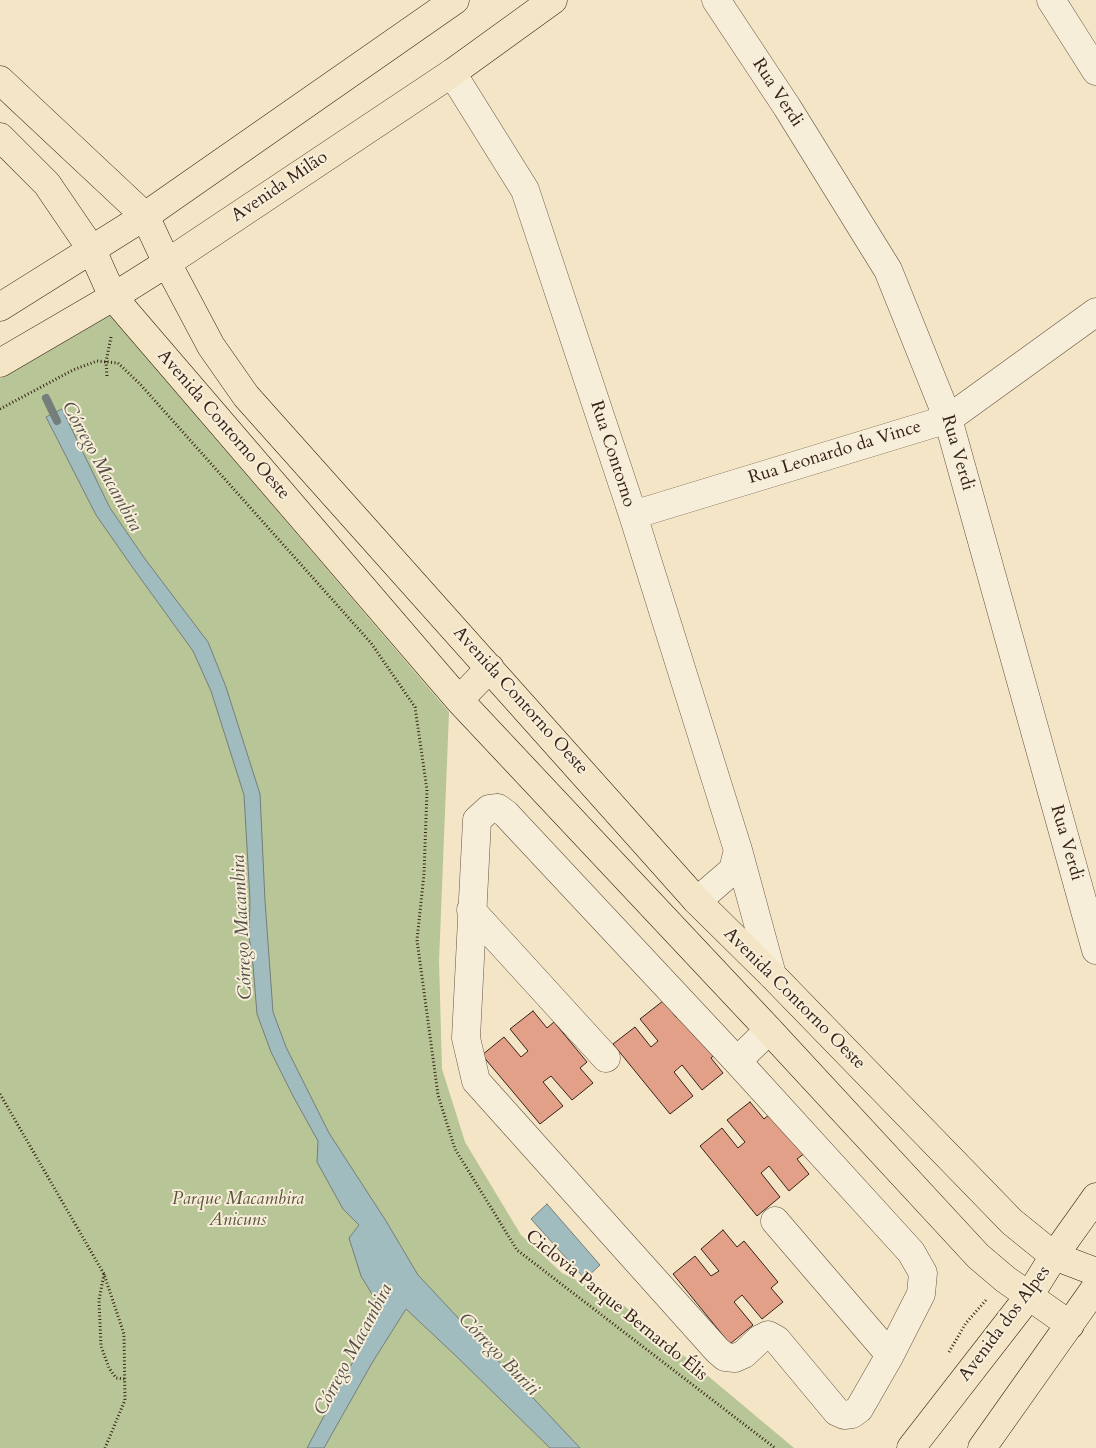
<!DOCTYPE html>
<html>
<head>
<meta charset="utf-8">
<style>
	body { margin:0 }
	canvas { display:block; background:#f3e5c5 }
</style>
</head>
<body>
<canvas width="1096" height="1448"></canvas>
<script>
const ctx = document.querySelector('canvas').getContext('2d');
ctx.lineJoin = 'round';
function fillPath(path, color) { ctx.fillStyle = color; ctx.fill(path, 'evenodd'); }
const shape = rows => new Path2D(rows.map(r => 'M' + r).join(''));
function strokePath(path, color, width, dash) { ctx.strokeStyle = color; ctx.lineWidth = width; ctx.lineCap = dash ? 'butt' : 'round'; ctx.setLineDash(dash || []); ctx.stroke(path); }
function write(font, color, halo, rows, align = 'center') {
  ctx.font = font + ' Cardo,serif'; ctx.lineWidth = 4; ctx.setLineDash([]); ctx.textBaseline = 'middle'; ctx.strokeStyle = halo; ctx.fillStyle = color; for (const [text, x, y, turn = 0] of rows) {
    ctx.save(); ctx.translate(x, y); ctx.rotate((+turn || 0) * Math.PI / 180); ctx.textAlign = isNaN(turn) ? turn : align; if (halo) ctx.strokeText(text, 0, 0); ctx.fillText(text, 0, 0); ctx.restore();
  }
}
fillPath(shape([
	[108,313,449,712,439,961,442,1069,465,1142,521,1235,562,1273,616,1299,794,1448,0,1448,0,379]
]), '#b8c596');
const water = shape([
	[62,409,110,508,145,559,208,642,226,687,260,794,265,901,273,1012,286,1047,329,1133,386,1221,418,1275,580,1448,550,1448,455,1355,406,1309,372,1363,324,1448,307,1448,381,1309,361,1276,349,1238,359,1225,343,1209,317,1162,318,1141,293,1096,271,1052,257,1014,253,965,249,936,250,900,244,795,211,691,193,651,133,568,96,515,46,417,62,409],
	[547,1204,600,1265,585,1279,531,1219,547,1204]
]);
fillPath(water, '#a0bcbe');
strokePath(water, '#767e7b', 1);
strokePath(shape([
	[46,398,57,421]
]), '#767e7b', 8);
const building = shape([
	[663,1001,677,1018,684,1011,718,1052,711,1058,723,1073,702,1090,682,1065,674,1072,693,1096,670,1114,613,1044,635,1027,651,1047,658,1041,640,1019,663,1001],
	[533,1011,547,1028,554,1022,587,1062,580,1068,593,1083,572,1100,551,1076,543,1082,563,1106,540,1124,482,1055,504,1037,521,1057,528,1051,510,1029,533,1011],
	[750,1102,764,1119,771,1113,805,1153,797,1159,809,1174,789,1191,769,1166,761,1173,780,1197,757,1216,700,1146,722,1128,738,1148,745,1142,727,1120,750,1102],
	[723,1230,737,1247,744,1241,778,1282,771,1288,783,1302,762,1319,742,1295,734,1302,753,1325,730,1344,673,1274,695,1256,711,1276,719,1271,701,1249,723,1230]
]);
fillPath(building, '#e2a088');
strokePath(building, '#372217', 1);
const minor = shape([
	[716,0,787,107,888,270,948,419,1096,950],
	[1051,0,1096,71],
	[452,73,525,190,633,515,738,850,772,975],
	[633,515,948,419,1096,312],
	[498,808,506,814,737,1061,911,1252,923,1273,921,1294,890,1355,859,1409,852,1414,844,1415,837,1412,777,1340,768,1335,760,1339,744,1354,735,1358,725,1357,717,1350,476,1081,466,1038,477,820,489,809,498,808],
	[697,901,733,870,738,850],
	[471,910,606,1058],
	[737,1061,769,1030],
	[775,1221,890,1355]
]);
const major = shape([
	[0,80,145,216,167,263,211,346,246,396,697,901,772,975,1012,1222,1054,1256,1096,1272],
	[0,137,47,184,92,250,113,297,459,700,769,1030,978,1256,1005,1279,1070,1325],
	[0,307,145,216,455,0],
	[0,363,113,297,167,263,452,73,553,0],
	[459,700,490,668],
	[911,1448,1029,1296,1054,1256,1096,1197],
	[982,1448,1096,1287]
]);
strokePath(minor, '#665342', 29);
strokePath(major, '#372217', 29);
strokePath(shape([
	[107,376,106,362,111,337],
	[0,409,73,370,97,361,118,363,140,384,371,643,415,707,427,790,424,874,417,940,438,1095,455,1149,517,1250,775,1448],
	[0,1094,104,1274,124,1334,125,1400,105,1448],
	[104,1274,99,1300,101,1346,109,1368,116,1378,125,1379],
	[949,1352,966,1323,987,1299]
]), '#372217', 3, [1, 2.5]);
strokePath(minor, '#f7eed9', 28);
strokePath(major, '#f3e5c5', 28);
write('18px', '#372217', '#f7eed9', [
	["Rua Verdi",777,93,57],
	["Avenida Milão",280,187,-34],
	["Avenida Contorno Oeste",223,425,49],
	["Rua Leonardo da Vince",835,453,-17],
	["Rua Verdi",957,453,74],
	["Rua Contorno",612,454,72],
	["Avenida Contorno Oeste",520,701,48],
	["Rua Verdi",1066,843,74],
	["Avenida Contorno Oeste",794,999,45],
	["Ciclovia Parque Bernardo Élis",616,1306,39],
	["Avenida dos Alpes",1005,1324,-53]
]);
write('italic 18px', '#5e533d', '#f7eed9', [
	["Parque Macambira",238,1200],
	["Anicuns",238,1221]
]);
write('italic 19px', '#565049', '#f7eed9', [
	["Córrego Macambira",101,467,61],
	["Córrego Macambira",243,927,-93],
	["Córrego Macambira",354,1350,-62],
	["Córrego Buriti",498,1355,46]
]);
</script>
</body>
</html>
